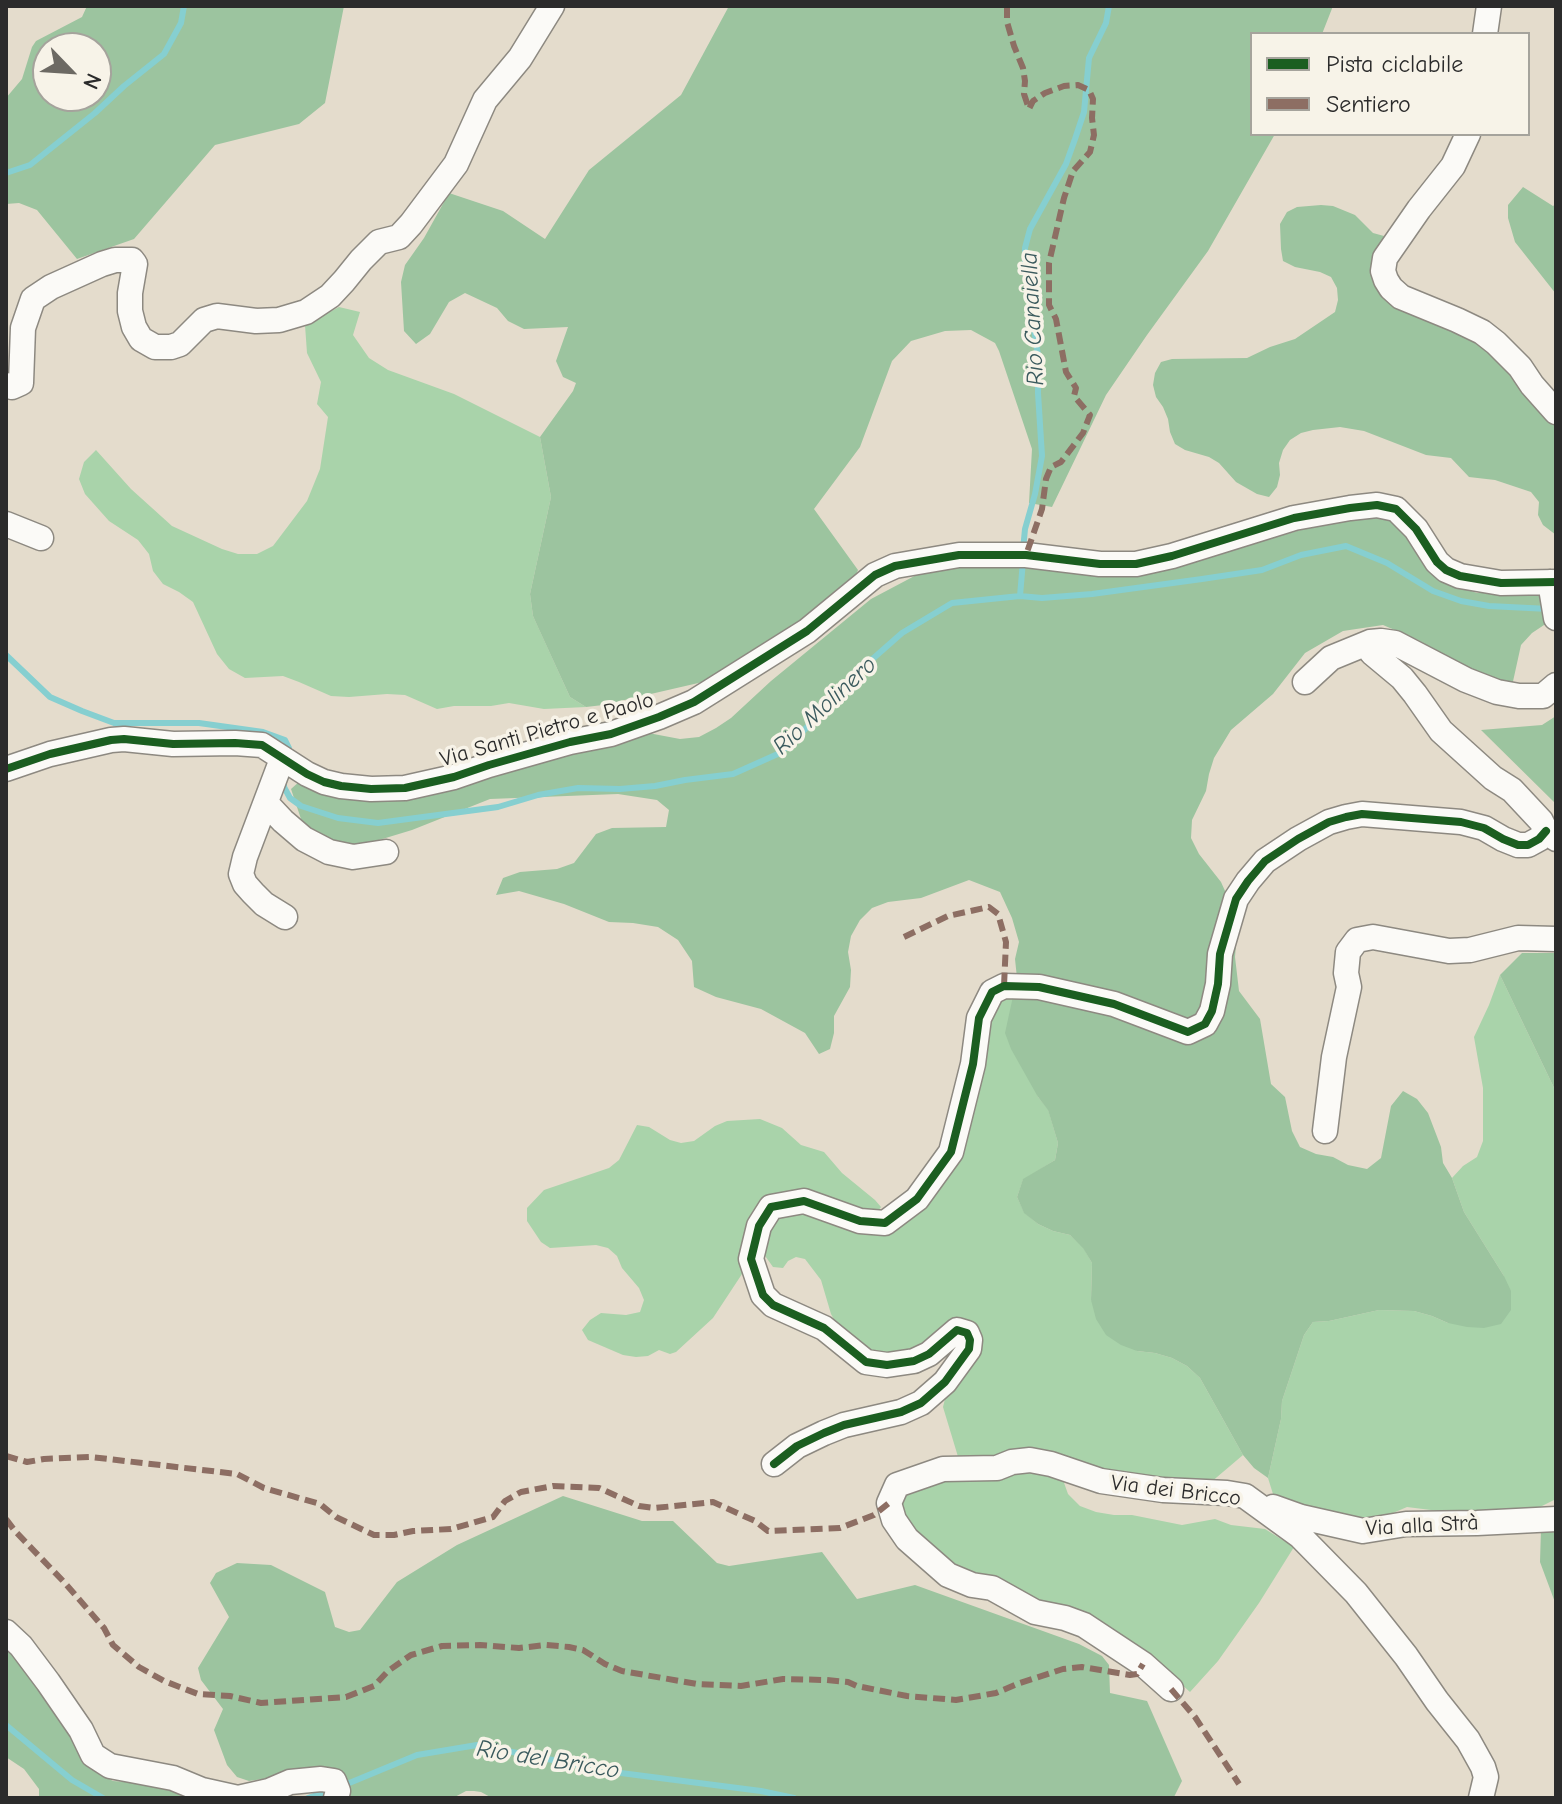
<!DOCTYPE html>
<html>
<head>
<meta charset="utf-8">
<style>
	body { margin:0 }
	#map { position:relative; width:1562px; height:1804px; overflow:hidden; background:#e4dccc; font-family:"Comic Neue",sans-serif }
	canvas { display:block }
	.frame { position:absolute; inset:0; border:8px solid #2b2b2b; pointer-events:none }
	.legend { position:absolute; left:1250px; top:32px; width:280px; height:104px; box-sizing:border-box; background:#f7f3e8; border:2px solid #a5a39c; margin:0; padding:10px 14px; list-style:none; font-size:24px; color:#2b2b2b }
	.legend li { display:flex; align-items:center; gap:16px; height:40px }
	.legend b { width:40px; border:2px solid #a5a39c }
	.north { position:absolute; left:32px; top:32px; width:80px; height:80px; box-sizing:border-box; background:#f7f3e8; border:2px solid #a5a39c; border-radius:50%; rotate:115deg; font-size:22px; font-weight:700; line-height:32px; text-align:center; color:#2b2b2b }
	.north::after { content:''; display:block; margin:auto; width:28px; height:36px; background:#6c6963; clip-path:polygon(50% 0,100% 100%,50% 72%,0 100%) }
</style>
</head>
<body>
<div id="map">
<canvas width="1562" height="1804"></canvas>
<div class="frame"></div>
<ul class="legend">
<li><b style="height:10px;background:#1b5e20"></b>Pista ciclabile</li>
<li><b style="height:10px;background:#8d6e63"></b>Sentiero</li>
</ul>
<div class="north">N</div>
</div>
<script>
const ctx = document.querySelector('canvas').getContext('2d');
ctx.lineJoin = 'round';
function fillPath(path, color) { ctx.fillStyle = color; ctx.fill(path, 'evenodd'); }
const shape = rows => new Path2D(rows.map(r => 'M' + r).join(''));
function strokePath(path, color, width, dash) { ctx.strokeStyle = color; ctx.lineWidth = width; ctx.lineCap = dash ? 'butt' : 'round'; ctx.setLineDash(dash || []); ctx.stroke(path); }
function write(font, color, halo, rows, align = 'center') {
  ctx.font = font + ' "Comic Neue",sans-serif'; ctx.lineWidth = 7; ctx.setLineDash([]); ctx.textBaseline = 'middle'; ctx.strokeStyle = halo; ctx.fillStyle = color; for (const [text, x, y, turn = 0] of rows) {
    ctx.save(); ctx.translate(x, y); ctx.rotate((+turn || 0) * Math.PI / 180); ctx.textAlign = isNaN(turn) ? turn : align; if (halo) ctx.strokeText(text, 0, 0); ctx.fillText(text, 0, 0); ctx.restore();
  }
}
fillPath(shape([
	[339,307,360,312,353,335,369,358,388,370,454,394,540,437,551,497,530,594,533,616,570,697,586,707,544,709,509,703,491,706,454,706,437,709,405,695,387,694,349,697,331,696,299,682,283,676,245,678,229,669,217,654,193,602,179,592,163,584,153,571,149,554,138,540,109,521,85,494,79,479,84,462,96,450,131,489,172,526,222,549,238,554,257,554,273,546,307,501,320,469,328,417,317,404,321,382,307,353,305,325],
	[1500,975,1556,1092,1556,1499,1534,1510,1455,1513,1407,1507,1386,1516,1354,1520,1281,1502,1273,1494,1268,1478,1281,1419,1282,1401,1304,1335,1313,1322,1329,1321,1379,1310,1414,1311,1432,1316,1448,1323,1504,1276,1464,1212,1452,1178,1463,1166,1477,1157,1483,1141,1483,1088,1474,1037,1489,1005],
	[1013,996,1038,1097,1048,1109,1058,1143,1055,1160,1023,1180,1017,1197,1024,1212,1038,1224,1053,1231,1070,1235,1083,1247,1092,1263,1091,1300,1137,1351,1155,1353,1172,1358,1187,1366,1200,1378,1243,1455,1210,1483,1201,1484,997,1457,959,1460,943,1407,946,1395,978,1333,920,1353,880,1359,842,1334,831,1314,821,1280,805,1259,796,1257,788,1261,783,1268,773,1267,763,1253,763,1231,787,1207,836,1220,878,1234,896,1227,930,1197,984,1022,1004,997],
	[760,1119,782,1128,801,1145,824,1152,842,1173,875,1200,881,1207,876,1214,804,1193,778,1193,770,1196,746,1267,742,1274,713,1318,676,1352,670,1354,659,1350,648,1356,636,1357,623,1355,588,1340,582,1330,590,1320,601,1313,626,1315,640,1312,644,1300,639,1288,622,1268,617,1256,608,1248,596,1245,550,1248,541,1242,527,1221,527,1208,544,1190,609,1168,619,1160,637,1125,649,1127,670,1140,681,1143,694,1141,715,1126,727,1121],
	[1027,1467,1062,1477,1068,1494,1080,1506,1096,1512,1114,1515,1132,1515,1182,1525,1215,1519,1231,1525,1265,1529,1294,1547,1259,1603,1218,1661,1190,1692,1170,1674,1044,1604,960,1570,937,1556,906,1519,901,1503,903,1495,916,1483]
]), '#a9d3aa');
fillPath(shape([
	[87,6,344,6,325,103,299,124,215,145,134,239,77,259,37,210,19,203,6,204,6,98,22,79,32,47,36,41,82,17],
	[96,48,96,96,48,96,48,48],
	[729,6,1333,6,1322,34,1252,34,1252,134,1275,134,1208,251,1147,335,1106,395,1052,507,1029,503,1032,449,999,351,995,343,971,330,945,331,911,341,892,361,860,447,814,509,858,570,851,586,769,648,707,681,603,705,586,707,570,697,537,625,533,616,530,594,551,497,540,437,573,391,576,383,563,377,556,361,568,327,524,329,508,321,497,308,465,293,449,302,430,334,416,344,404,331,401,282,405,265,424,238,449,193,503,211,545,239,589,170,681,95],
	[1523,187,1553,206,1556,204,1556,294,1515,242,1508,218,1508,205],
	[1321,205,1333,206,1355,215,1373,233,1384,236,1376,266,1475,334,1556,420,1556,535,1543,525,1538,515,1539,502,1531,492,1495,480,1469,477,1451,458,1426,455,1364,431,1340,427,1313,430,1301,433,1290,440,1283,450,1279,463,1280,475,1277,487,1269,497,1257,494,1236,482,1219,463,1209,457,1185,450,1175,444,1170,432,1168,419,1163,407,1156,397,1153,385,1155,373,1161,362,1172,359,1247,358,1270,347,1295,339,1335,312,1338,300,1337,288,1331,277,1320,272,1295,267,1283,261,1281,249,1280,224,1287,212,1297,207],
	[1375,517,1399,523,1453,585,1477,593,1538,591,1547,623,1532,633,1521,645,1512,686,1487,679,1418,640,1383,625,1343,631,1305,653,1273,694,1231,730,1214,758,1209,774,1206,791,1192,820,1191,838,1199,854,1221,882,1238,920,1235,957,1239,991,1260,1019,1271,1084,1285,1097,1292,1131,1300,1147,1316,1154,1333,1157,1348,1165,1367,1169,1381,1158,1391,1106,1403,1091,1417,1099,1428,1113,1441,1147,1443,1163,1452,1178,1464,1212,1504,1276,1511,1291,1511,1310,1501,1324,1484,1328,1467,1327,1448,1323,1432,1316,1414,1311,1379,1310,1329,1321,1313,1322,1304,1335,1282,1401,1281,1419,1268,1478,1254,1468,1243,1455,1200,1378,1187,1366,1172,1358,1155,1353,1137,1351,1121,1345,1106,1335,1096,1319,1091,1300,1092,1263,1083,1248,1070,1235,1053,1231,1038,1224,1024,1213,1017,1197,1023,1179,1055,1160,1058,1143,1048,1110,1038,1097,1011,1049,1005,1033,1017,978,1015,959,1019,942,1012,918,1000,892,969,880,921,898,888,902,872,908,860,920,851,936,848,952,851,970,850,987,834,1016,834,1033,830,1049,819,1054,805,1033,761,1009,716,997,694,987,692,961,678,940,658,927,633,923,609,922,564,904,519,891,496,895,503,878,520,872,557,869,574,863,596,834,612,828,666,827,669,810,657,800,618,794,490,799,412,830,356,847,332,843,313,832,301,819,291,789,300,781,335,793,643,732,680,739,699,737,716,728,731,718,771,681,871,599,922,572,996,564,1094,574,1158,571,1339,519],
	[1556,716,1556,804,1481,730,1542,725],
	[1522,953,1556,953,1556,1092,1500,975],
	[563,1496,642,1521,673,1521,717,1563,729,1566,822,1552,857,1599,915,1585,1079,1644,1102,1656,1109,1665,1110,1693,1147,1701,1182,1781,1174,1797,492,1798,481,1792,474,1791,466,1791,453,1798,344,1798,314,1771,249,1781,237,1777,227,1765,214,1730,223,1709,201,1680,198,1668,229,1617,210,1583,216,1573,237,1563,271,1565,325,1592,335,1627,349,1632,360,1630,397,1582,457,1545],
	[1541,1529,1556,1529,1556,1605,1540,1562],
	[6,1642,71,1727,84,1759,91,1769,113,1781,126,1782,143,1779,212,1798,39,1798,39,1789,24,1769,6,1757]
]), '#9cc49f');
strokePath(shape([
	[6,173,30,165,95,113,124,86,164,54,181,23,184,6],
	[1023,550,1025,529,1035,494,1042,456,1038,393,1038,355,1025,271,1025,248,1030,229,1066,164,1075,139,1084,112,1089,58,1106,23,1109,6],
	[1020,596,1023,561],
	[6,655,50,697,82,711,114,723,199,723,263,732,285,740,289,748,289,753],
	[284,780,284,787,290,798,301,806,338,818,378,823,498,807,538,795,578,788,620,789,655,786,685,780,733,774,780,753,824,711,860,670,902,633,952,603,1020,596,1042,598,1092,594,1202,579,1262,570,1301,555,1346,546,1387,563,1433,591,1461,601,1489,606,1549,609],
	[6,1725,72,1780,103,1798],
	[342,1786,417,1755,477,1745,613,1772,761,1791,794,1798],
	[308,1798,331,1790]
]), '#86cfd0', 6);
const minor = shape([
	[1485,34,1489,6],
	[1468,134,1453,166,1419,209,1385,258,1383,271,1386,280,1391,288,1401,297,1457,320,1482,332,1496,343,1520,367,1532,385,1556,412],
	[6,385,12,387,21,383,23,328,33,299,51,287,102,264,115,260,132,260,135,264,130,293,130,311,134,327,141,339,155,347,171,347,180,344,204,320,217,316,256,321,279,320,306,312,330,296,344,281,361,260,379,242,399,237,411,224,456,164,485,100,520,58,552,6],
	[6,524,41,538],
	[1550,582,1556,618],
	[1370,642,1372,653,1402,678,1415,694,1441,731,1493,778,1512,790,1541,821,1546,831,1556,839],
	[1305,682,1331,658,1370,642,1381,641,1395,643,1466,680,1497,692,1519,696,1543,696,1556,685],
	[282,759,245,857,241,874,245,884,253,893,264,904,285,917],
	[6,769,50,754,111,740,124,739,173,744,235,743,262,745,307,774,324,782,341,786,371,789,405,788,454,777,489,765,570,742,611,734,659,717,694,702,807,631,875,575,895,566,959,555,1026,555,1100,564,1136,564,1172,556,1294,518,1350,508,1377,505,1396,509,1416,529,1437,562,1446,570,1460,576,1501,583,1556,582],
	[266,803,283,821,304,839,329,852,353,857,386,852],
	[1325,1131,1334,1057,1349,987,1346,973,1348,952,1357,940,1373,937,1449,951,1470,950,1518,938,1556,939],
	[774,1464,797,1446,824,1433,844,1425,901,1412,921,1403,945,1382,969,1349,970,1340,967,1333,957,1330,929,1354,914,1361,887,1365,866,1362,824,1328,773,1305,763,1295,751,1259,759,1226,771,1207,804,1201,860,1221,885,1223,917,1199,951,1152,973,1064,979,1018,992,992,1004,986,1039,987,1114,1004,1188,1032,1205,1024,1212,1011,1218,984,1220,954,1236,899,1248,881,1265,861,1298,839,1329,822,1346,817,1362,814,1461,822,1484,828,1503,839,1518,845,1528,845,1539,839,1546,831],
	[1273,1507,1301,1517,1363,1531,1406,1524,1477,1523,1556,1519],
	[6,1632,21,1646,48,1682,81,1730,93,1755,110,1766,173,1778,202,1790,238,1798],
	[1171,1689,1143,1664,1084,1625,1065,1618,1035,1612,992,1588,972,1585,948,1575,907,1539,894,1520,889,1503,897,1485,943,1469,997,1468,1012,1462,1030,1460,1051,1464,1101,1481,1163,1490,1227,1493,1245,1496,1300,1536,1356,1593,1406,1656,1437,1701,1468,1740,1483,1767,1486,1777,1481,1798],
	[238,1798,269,1791,290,1782,321,1779,334,1781,338,1791,336,1798]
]);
strokePath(minor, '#8d8981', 27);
strokePath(minor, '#fbfaf7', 24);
strokePath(shape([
	[1007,6,1007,22,1014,46,1023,68,1025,81,1024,94,1029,109,1033,101,1045,93,1064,86,1078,85,1089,90,1093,99,1092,118,1094,135,1090,152,1073,171,1064,198,1049,263,1049,305,1056,319,1066,372,1076,388,1074,396,1090,415,1083,433,1061,462,1051,467,1046,479,1042,509,1026,555],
	[904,937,948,916,989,907,998,914,1006,942,1004,986],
	[6,1456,27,1462,44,1459,91,1457,237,1474,264,1488,320,1504,336,1517,374,1535,394,1535,413,1531,451,1529,493,1517,505,1501,521,1492,553,1486,599,1488,639,1506,655,1508,713,1502,755,1521,768,1531,840,1528,874,1515,889,1503],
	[6,1519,15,1531,64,1582,104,1628,113,1645,139,1667,164,1681,198,1694,230,1696,261,1703,346,1697,374,1686,388,1671,411,1655,442,1646,480,1645,519,1648,546,1645,569,1647,583,1650,605,1664,622,1671,697,1684,741,1686,783,1679,826,1680,848,1682,857,1686,907,1696,956,1700,996,1693,1017,1684,1063,1669,1082,1667,1130,1675,1137,1674,1143,1664],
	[1171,1689,1195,1717,1239,1784]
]), '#8d6e63', 6, [12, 6]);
strokePath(shape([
	[6,769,50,754,111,740,124,739,173,744,235,743,262,745,307,774,324,782,341,786,371,789,405,788,454,777,489,765,570,742,611,734,659,717,694,702,807,631,875,575,895,566,959,555,1026,555,1100,564,1136,564,1172,556,1294,518,1350,508,1377,505,1396,509,1416,529,1437,562,1446,570,1460,576,1501,583,1556,582],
	[774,1464,797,1446,824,1433,844,1425,901,1412,921,1403,945,1382,969,1349,970,1340,967,1333,957,1330,929,1354,914,1361,887,1365,866,1362,824,1328,773,1305,763,1295,751,1259,759,1226,771,1207,804,1201,860,1221,885,1223,917,1199,951,1152,973,1064,979,1018,992,992,1004,986,1039,987,1114,1004,1188,1032,1205,1024,1212,1011,1218,984,1220,954,1236,899,1248,881,1265,861,1298,839,1329,822,1346,817,1362,814,1461,822,1484,828,1503,839,1518,845,1528,845,1539,839,1546,831]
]), '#1b5e20', 8);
write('22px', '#2b2b2b', '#f7f3e8', [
	["Via Santi Pietro e Paolo",547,730,-16],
	["Via dei Bricco",1176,1491,7],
	["Via alla Strà",1422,1526,-3]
]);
write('italic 24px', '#3a5a5d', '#f7f3e8', [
	["Rio Canaiella",1033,319,-93],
	["Rio Molinero",825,706,-43],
	["Rio del Bricco",548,1760,9]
]);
</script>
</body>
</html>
